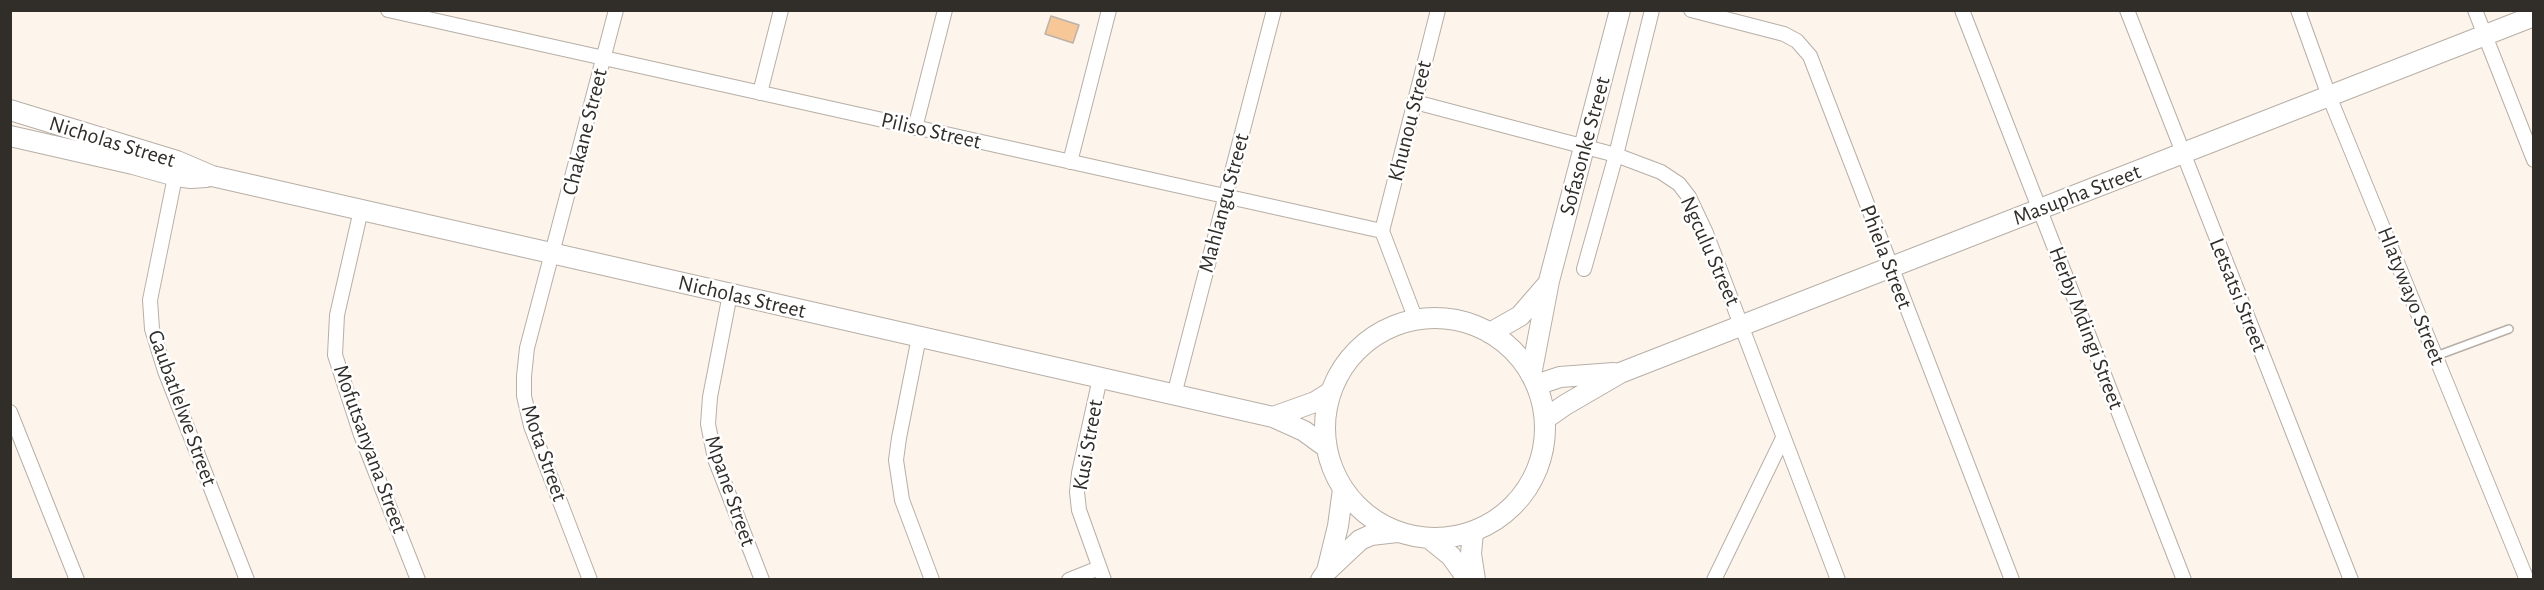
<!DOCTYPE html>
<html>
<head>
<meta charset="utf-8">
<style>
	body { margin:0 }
	#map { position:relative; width:2544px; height:590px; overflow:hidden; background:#fdf4eb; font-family:"Alegreya Sans",sans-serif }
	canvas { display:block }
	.frame { position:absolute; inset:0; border:12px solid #312e2a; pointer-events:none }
</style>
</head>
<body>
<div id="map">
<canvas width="2544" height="590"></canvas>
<div class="frame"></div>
</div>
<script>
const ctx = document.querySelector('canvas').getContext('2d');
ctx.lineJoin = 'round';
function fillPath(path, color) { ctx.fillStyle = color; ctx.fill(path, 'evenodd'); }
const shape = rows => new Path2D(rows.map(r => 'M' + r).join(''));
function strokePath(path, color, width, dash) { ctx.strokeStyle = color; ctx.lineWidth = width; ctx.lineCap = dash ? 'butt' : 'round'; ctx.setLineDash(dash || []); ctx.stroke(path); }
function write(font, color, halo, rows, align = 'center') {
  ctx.font = font + ' "Alegreya Sans",sans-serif'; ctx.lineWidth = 5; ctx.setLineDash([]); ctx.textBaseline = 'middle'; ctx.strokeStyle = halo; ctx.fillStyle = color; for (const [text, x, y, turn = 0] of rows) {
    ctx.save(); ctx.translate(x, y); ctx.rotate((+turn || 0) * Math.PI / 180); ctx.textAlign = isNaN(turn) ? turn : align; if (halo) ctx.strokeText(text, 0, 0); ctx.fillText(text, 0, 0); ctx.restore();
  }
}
const building = shape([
	[1051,16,1079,25,1073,43,1045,34,1051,16]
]);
fillPath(building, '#f8c797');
strokePath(building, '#bbb2aa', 1.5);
const lane = shape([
	[2436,356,2509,329]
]);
const street = shape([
	[388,10,1382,231],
	[1691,10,1784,34,1797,41,1810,56,2012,580],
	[1962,10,2184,580],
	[2127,10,2351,580],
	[2298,10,2329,96,2527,580],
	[2475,10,2534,160],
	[760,93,781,10],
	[1415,102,1616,155,1661,172,1679,184,1689,197,1706,233,1838,580],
	[915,128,945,10],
	[1070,162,1109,10],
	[177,167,150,300,152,329,165,371,247,580],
	[361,210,337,315,335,355,361,435,418,580],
	[1382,231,1438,10],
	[1382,231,1416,320],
	[1584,269,1616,155,1652,10],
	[730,294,710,397,708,424,715,459,762,580],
	[919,337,899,438,896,460,902,500,932,580],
	[1100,378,1079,473,1077,492,1079,510,1104,580],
	[1174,395,1274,10],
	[10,412,77,580],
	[590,580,531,426,524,396,524,376,527,348,616,10],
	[1069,580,1099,568],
	[1714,580,1783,438]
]);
const secondary = shape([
	[10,110,177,161,212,176,1273,417,1304,431,1326,447],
	[10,136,133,164,176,176,191,178,206,177],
	'1325 428a110 110 0 1 1 220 0a110 110 0 1 1-220 0Z',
	[1490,333,1520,316,1546,286],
	[1531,375,1549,281,1620,10],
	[1536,385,1560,377,1614,373],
	[1273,417,1315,402,1331,392],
	[1545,419,1565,405,1620,373,2534,16],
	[1473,532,1471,554,1475,580],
	[1430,539,1451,556,1468,580],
	[1327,571,1338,526,1343,489],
	[1321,580,1327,571,1360,540,1371,535,1397,532]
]);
strokePath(lane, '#b7afa7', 10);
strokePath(street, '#b7afa7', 16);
strokePath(secondary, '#b7afa7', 22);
strokePath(lane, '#fff', 7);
strokePath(street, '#fff', 14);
strokePath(secondary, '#fff', 20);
write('22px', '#312e2a', '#fff', [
	["Khunou Street",1410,121,-76],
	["Piliso Street",931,131,13],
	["Chakane Street",585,132,-76],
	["Nicholas Street",112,142,17],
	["Sofasonke Street",1585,146,-75],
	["Masupha Street",2077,195,-21],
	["Mahlangu Street",1224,203,-75],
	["Ngculu Street",1710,251,66],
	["Phiela Street",1886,257,69],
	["Letsatsi Street",2238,295,68],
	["Hlatywayo Street",2411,296,68],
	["Nicholas Street",742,297,13],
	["Herby Mdingi Street",2086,328,69],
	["Gaubatlelwe Street",182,408,70],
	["Kusi Street",1088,445,-80],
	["Mofutsanyana Street",370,449,70],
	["Mota Street",544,453,71],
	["Mpane Street",730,491,71]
]);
</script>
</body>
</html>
